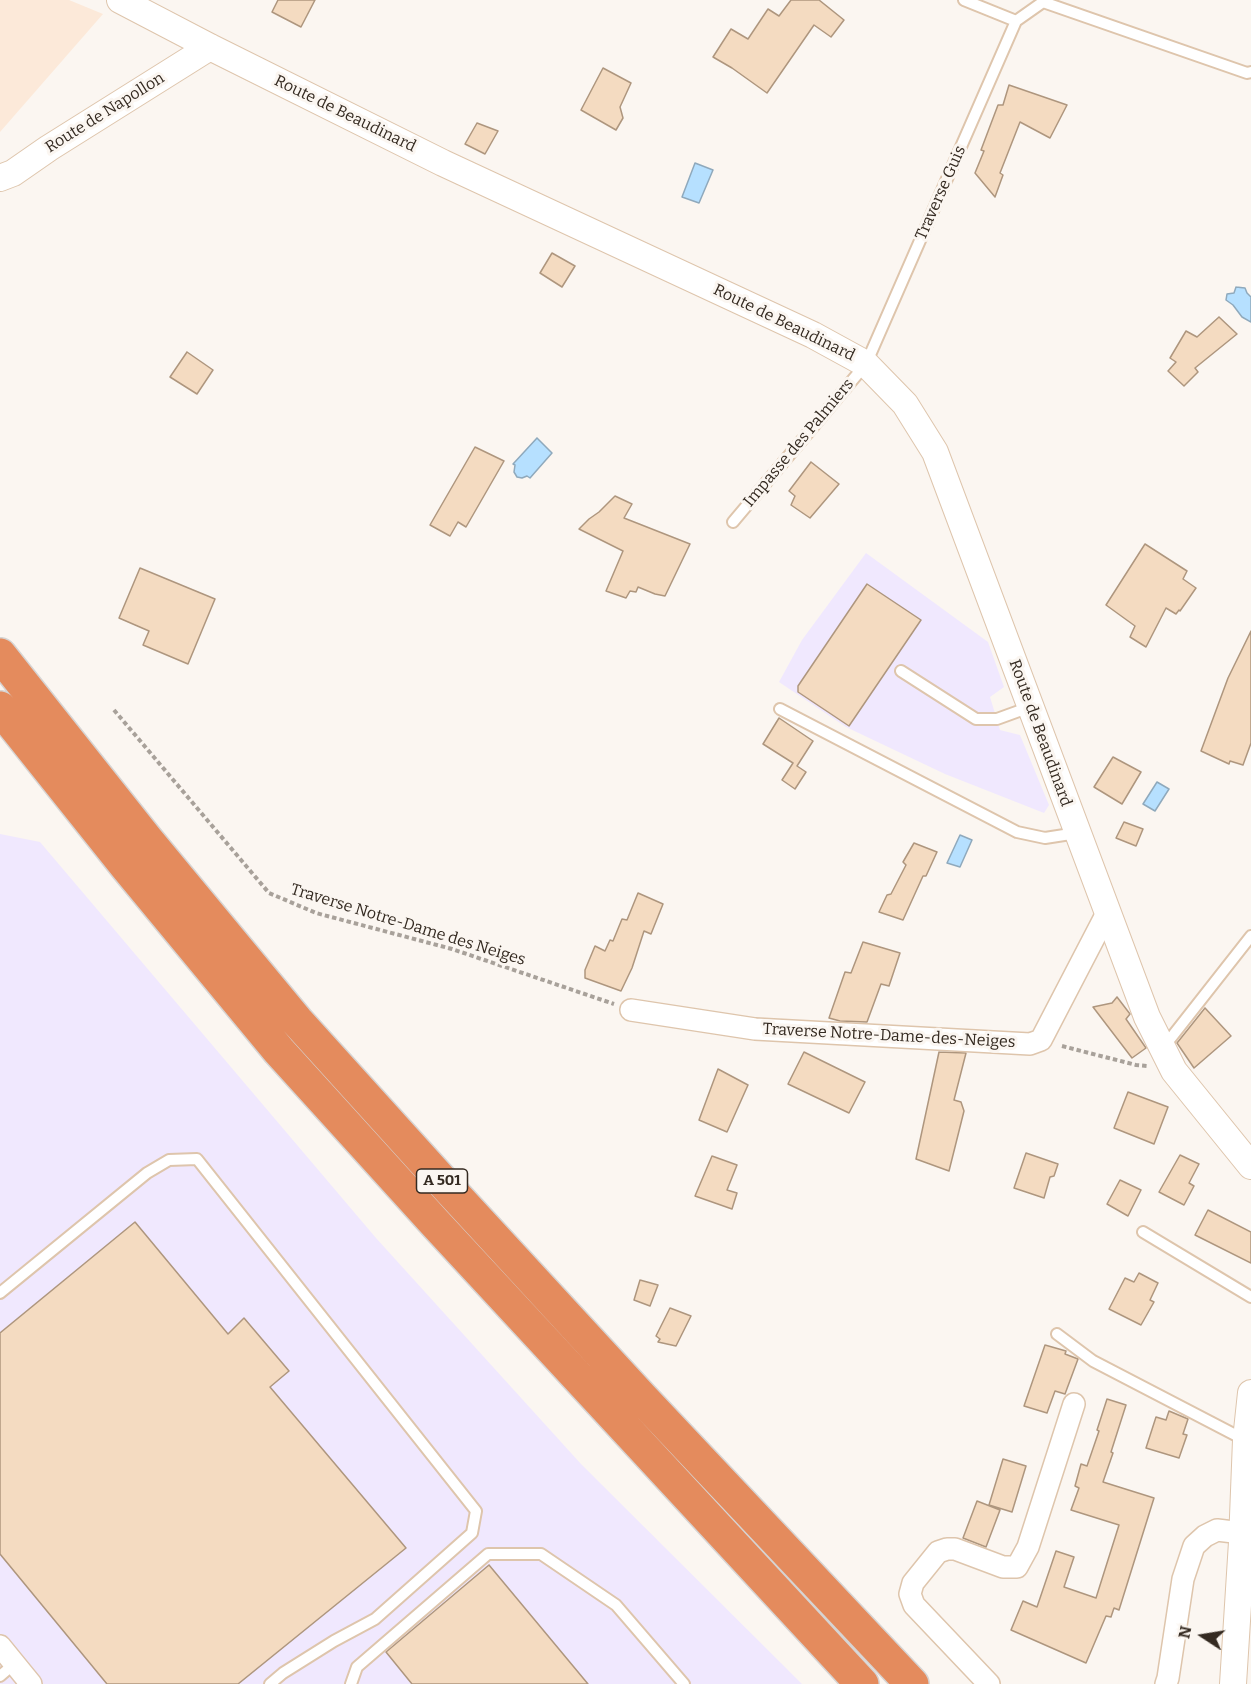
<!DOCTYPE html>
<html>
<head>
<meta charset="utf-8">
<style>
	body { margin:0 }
	#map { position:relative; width:1251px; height:1684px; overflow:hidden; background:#fbf6f1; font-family:Bitter,serif }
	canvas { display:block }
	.north { position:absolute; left:1173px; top:1606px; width:60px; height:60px; -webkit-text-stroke:4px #fbf6f1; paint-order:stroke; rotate:282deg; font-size:16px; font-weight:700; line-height:24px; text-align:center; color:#342a21 }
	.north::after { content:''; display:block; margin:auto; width:21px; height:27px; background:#342a21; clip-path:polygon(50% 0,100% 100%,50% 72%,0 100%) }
</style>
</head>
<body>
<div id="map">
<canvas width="1251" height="1684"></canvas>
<div class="north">N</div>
</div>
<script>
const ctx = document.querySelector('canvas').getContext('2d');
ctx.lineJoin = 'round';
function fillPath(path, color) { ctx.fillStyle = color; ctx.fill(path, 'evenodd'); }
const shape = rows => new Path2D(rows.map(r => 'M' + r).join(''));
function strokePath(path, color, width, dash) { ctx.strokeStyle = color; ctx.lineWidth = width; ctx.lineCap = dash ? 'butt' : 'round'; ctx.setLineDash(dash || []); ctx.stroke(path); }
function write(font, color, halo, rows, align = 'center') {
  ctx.font = font + ' Bitter,serif'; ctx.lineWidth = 6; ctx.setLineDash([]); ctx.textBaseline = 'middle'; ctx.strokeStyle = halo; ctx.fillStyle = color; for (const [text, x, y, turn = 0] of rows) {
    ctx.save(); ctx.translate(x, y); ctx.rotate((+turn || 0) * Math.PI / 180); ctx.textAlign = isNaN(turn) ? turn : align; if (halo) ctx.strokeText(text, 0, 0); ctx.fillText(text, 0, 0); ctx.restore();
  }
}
fillPath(shape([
	[866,553,988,642,1004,687,990,697,1000,730,1020,735,1049,805,1044,813,945,774,846,727,779,682,802,640],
	[0,834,40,842,376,1238,581,1464,802,1684,0,1684]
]), '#f0e8fe');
fillPath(shape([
	[0,0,69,0,103,14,0,132]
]), '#fce9d9');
const water = shape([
	[695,163,713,170,699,203,682,197,695,163],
	[1236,287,1245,288,1247,293,1251,297,1251,322,1242,317,1233,305,1226,300,1227,294,1234,293,1236,287],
	[537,438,552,453,530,478,527,476,522,478,517,477,514,472,515,465,513,464,537,438],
	[1157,782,1169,789,1155,811,1143,804,1157,782],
	[960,835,972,840,960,867,947,863,960,835]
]);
fillPath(water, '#b6e0ff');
strokePath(water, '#8fa9bc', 1.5);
const building = shape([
	[278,0,315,0,301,27,272,12,278,0],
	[791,0,819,0,844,20,831,37,814,25,767,93,732,68,713,57,731,29,748,39,768,9,779,16,791,0],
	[603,68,631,83,620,107,623,118,616,130,581,110,603,68],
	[1009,85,1067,105,1050,138,1020,122,1000,173,1003,175,995,197,975,173,984,151,981,150,998,105,1003,105,1009,85],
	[477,123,498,131,485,154,465,144,477,123],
	[552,253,575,266,562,287,540,273,552,253],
	[1219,317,1237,334,1195,368,1198,372,1184,386,1168,371,1176,362,1170,358,1186,331,1197,337,1219,317],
	[187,352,213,370,197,394,170,377,187,352],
	[475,447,504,461,466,527,458,522,450,536,430,525,475,447],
	[811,462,839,484,810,518,791,505,795,496,789,491,811,462],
	[615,496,632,504,624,518,690,544,665,596,655,594,638,587,636,592,630,591,626,598,606,591,623,551,579,529,589,519,599,512,615,496],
	[1145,544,1187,571,1183,579,1196,588,1180,611,1179,610,1176,614,1166,608,1146,647,1130,637,1135,626,1106,605,1145,544],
	[140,568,215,599,188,664,143,645,149,631,119,618,140,568],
	[867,584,921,620,849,726,798,692,798,686,867,584],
	[1251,631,1251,743,1243,765,1230,761,1229,764,1201,751,1228,678,1251,631],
	[779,718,813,741,797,766,806,772,795,789,782,780,793,763,763,744,779,718],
	[1113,757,1141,772,1122,804,1094,787,1113,757],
	[1124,822,1143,829,1136,846,1116,838,1124,822],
	[914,843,937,852,926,876,923,876,903,920,879,912,887,895,891,894,906,865,903,862,914,843],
	[638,893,663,904,651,934,644,931,632,968,621,991,585,978,585,970,595,946,605,951,610,940,613,941,622,919,627,920,638,893],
	[863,942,900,953,889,986,881,984,867,1022,840,1021,829,1018,845,972,851,973,863,942],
	[1117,997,1130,1014,1126,1019,1146,1048,1132,1058,1093,1007,1112,1003,1117,997],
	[1205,1008,1231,1036,1194,1068,1177,1043,1205,1008],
	[804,1052,865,1082,849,1113,788,1084,804,1052],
	[939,1052,966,1053,954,1100,961,1102,964,1111,949,1171,916,1159,939,1052],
	[718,1069,748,1085,727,1132,699,1120,718,1069],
	[1128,1092,1168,1107,1154,1144,1114,1128,1128,1092],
	[1026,1153,1058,1164,1054,1176,1050,1177,1044,1198,1014,1188,1026,1153],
	[1180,1155,1199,1164,1189,1183,1194,1186,1184,1205,1159,1192,1180,1155],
	[712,1156,737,1165,727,1190,737,1193,732,1209,695,1196,712,1156],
	[1120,1180,1141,1190,1128,1216,1107,1204,1120,1180],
	[1208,1210,1251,1232,1251,1263,1195,1235,1208,1210],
	[135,1222,228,1334,244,1318,289,1371,270,1387,406,1548,238,1684,107,1684,0,1554,0,1333,135,1222],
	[1139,1273,1158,1283,1150,1300,1154,1302,1141,1325,1109,1309,1125,1278,1134,1282,1139,1273],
	[640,1280,658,1285,650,1306,634,1300,640,1280],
	[670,1308,691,1316,676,1346,658,1342,660,1339,656,1336,670,1308],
	[1045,1345,1066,1351,1065,1354,1078,1359,1065,1394,1055,1391,1047,1413,1024,1406,1045,1345],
	[1107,1399,1126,1405,1111,1452,1113,1453,1103,1482,1154,1498,1119,1610,1114,1608,1111,1617,1106,1616,1086,1663,1011,1630,1023,1601,1037,1607,1056,1551,1074,1557,1064,1587,1096,1598,1119,1525,1071,1510,1079,1488,1075,1486,1081,1464,1087,1466,1099,1431,1097,1430,1107,1399],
	[1169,1411,1188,1419,1183,1434,1187,1435,1179,1458,1146,1448,1156,1417,1166,1420,1169,1411],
	[1003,1459,1026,1466,1012,1512,989,1505,1003,1459],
	[977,1501,1000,1510,986,1547,963,1538,977,1501],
	[489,1565,588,1684,412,1684,386,1652,489,1565]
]);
fillPath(building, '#f4dbc1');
strokePath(building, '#ae967e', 1.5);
const service = shape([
	[964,0,1016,21],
	[733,522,866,364,1016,21,1043,2,1247,73,1251,72],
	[901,671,976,719,997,719,1030,707],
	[780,709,1017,832,1045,838,1077,833],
	[1163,1048,1251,936],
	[1143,1232,1251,1297],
	[0,1293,147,1173,169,1160,197,1159,476,1511,472,1533,375,1619,334,1641,283,1673,270,1684],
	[1057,1334,1093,1361,1245,1440],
	[0,1676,14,1664],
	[351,1684,357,1667,488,1554,541,1554,616,1605,684,1684]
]);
const minor = shape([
	[631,1010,755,1029,1030,1044,1041,1040,1107,913],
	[0,1646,31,1684],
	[989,1684,914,1605,910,1594,913,1583,938,1552,947,1549,955,1549,1003,1567,1017,1567,1028,1547,1074,1404],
	[1166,1684,1168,1678,1183,1579,1194,1546,1205,1536,1217,1530,1242,1533]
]);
const tertiary = shape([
	[120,0,210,47,443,163,813,335,866,364,905,404,935,452,1147,1017,1174,1071,1251,1166],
	[0,178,13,173,49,148,210,47],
	[1233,1684,1242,1542,1246,1440,1251,1393]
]);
const motorway = shape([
	[0,655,147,840,297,1021,451,1191,641,1397,912,1684],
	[0,708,126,866,279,1051,435,1223,862,1684]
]);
strokePath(service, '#dec5ac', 14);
strokePath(minor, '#dec5ac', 24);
strokePath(tertiary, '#dec5ac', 28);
strokePath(motorway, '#d6d4d3', 36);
strokePath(shape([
	[114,710,269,893,316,913,452,949,614,1004],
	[1062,1046,1136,1065,1147,1066]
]), '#a8a19a', 4, [4.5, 3]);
strokePath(service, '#fff', 10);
strokePath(minor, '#fff', 21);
strokePath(tertiary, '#fff', 26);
strokePath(motorway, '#e48b5d', 33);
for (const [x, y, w] of [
	[442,1181,51]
]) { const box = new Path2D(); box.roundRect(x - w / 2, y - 12, w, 24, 4.5); ctx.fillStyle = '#fbf6f1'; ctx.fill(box); strokePath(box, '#342a21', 1.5); }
write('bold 15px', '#342a21', null, [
	["A 501",442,1181]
]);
write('16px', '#342a21', '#fbf6f1', [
	["Route de Napollon",105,113,-32],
	["Route de Beaudinard",345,114,26],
	["Traverse Guis",941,193,-66],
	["Route de Beaudinard",784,323,26],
	["Impasse des Palmiers",799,443,-50],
	["Route de Beaudinard",1040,733,70],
	["Traverse Notre-Dame des Neiges",408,925,17],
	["Traverse Notre-Dame-des-Neiges",889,1036,3]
]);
</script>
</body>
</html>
